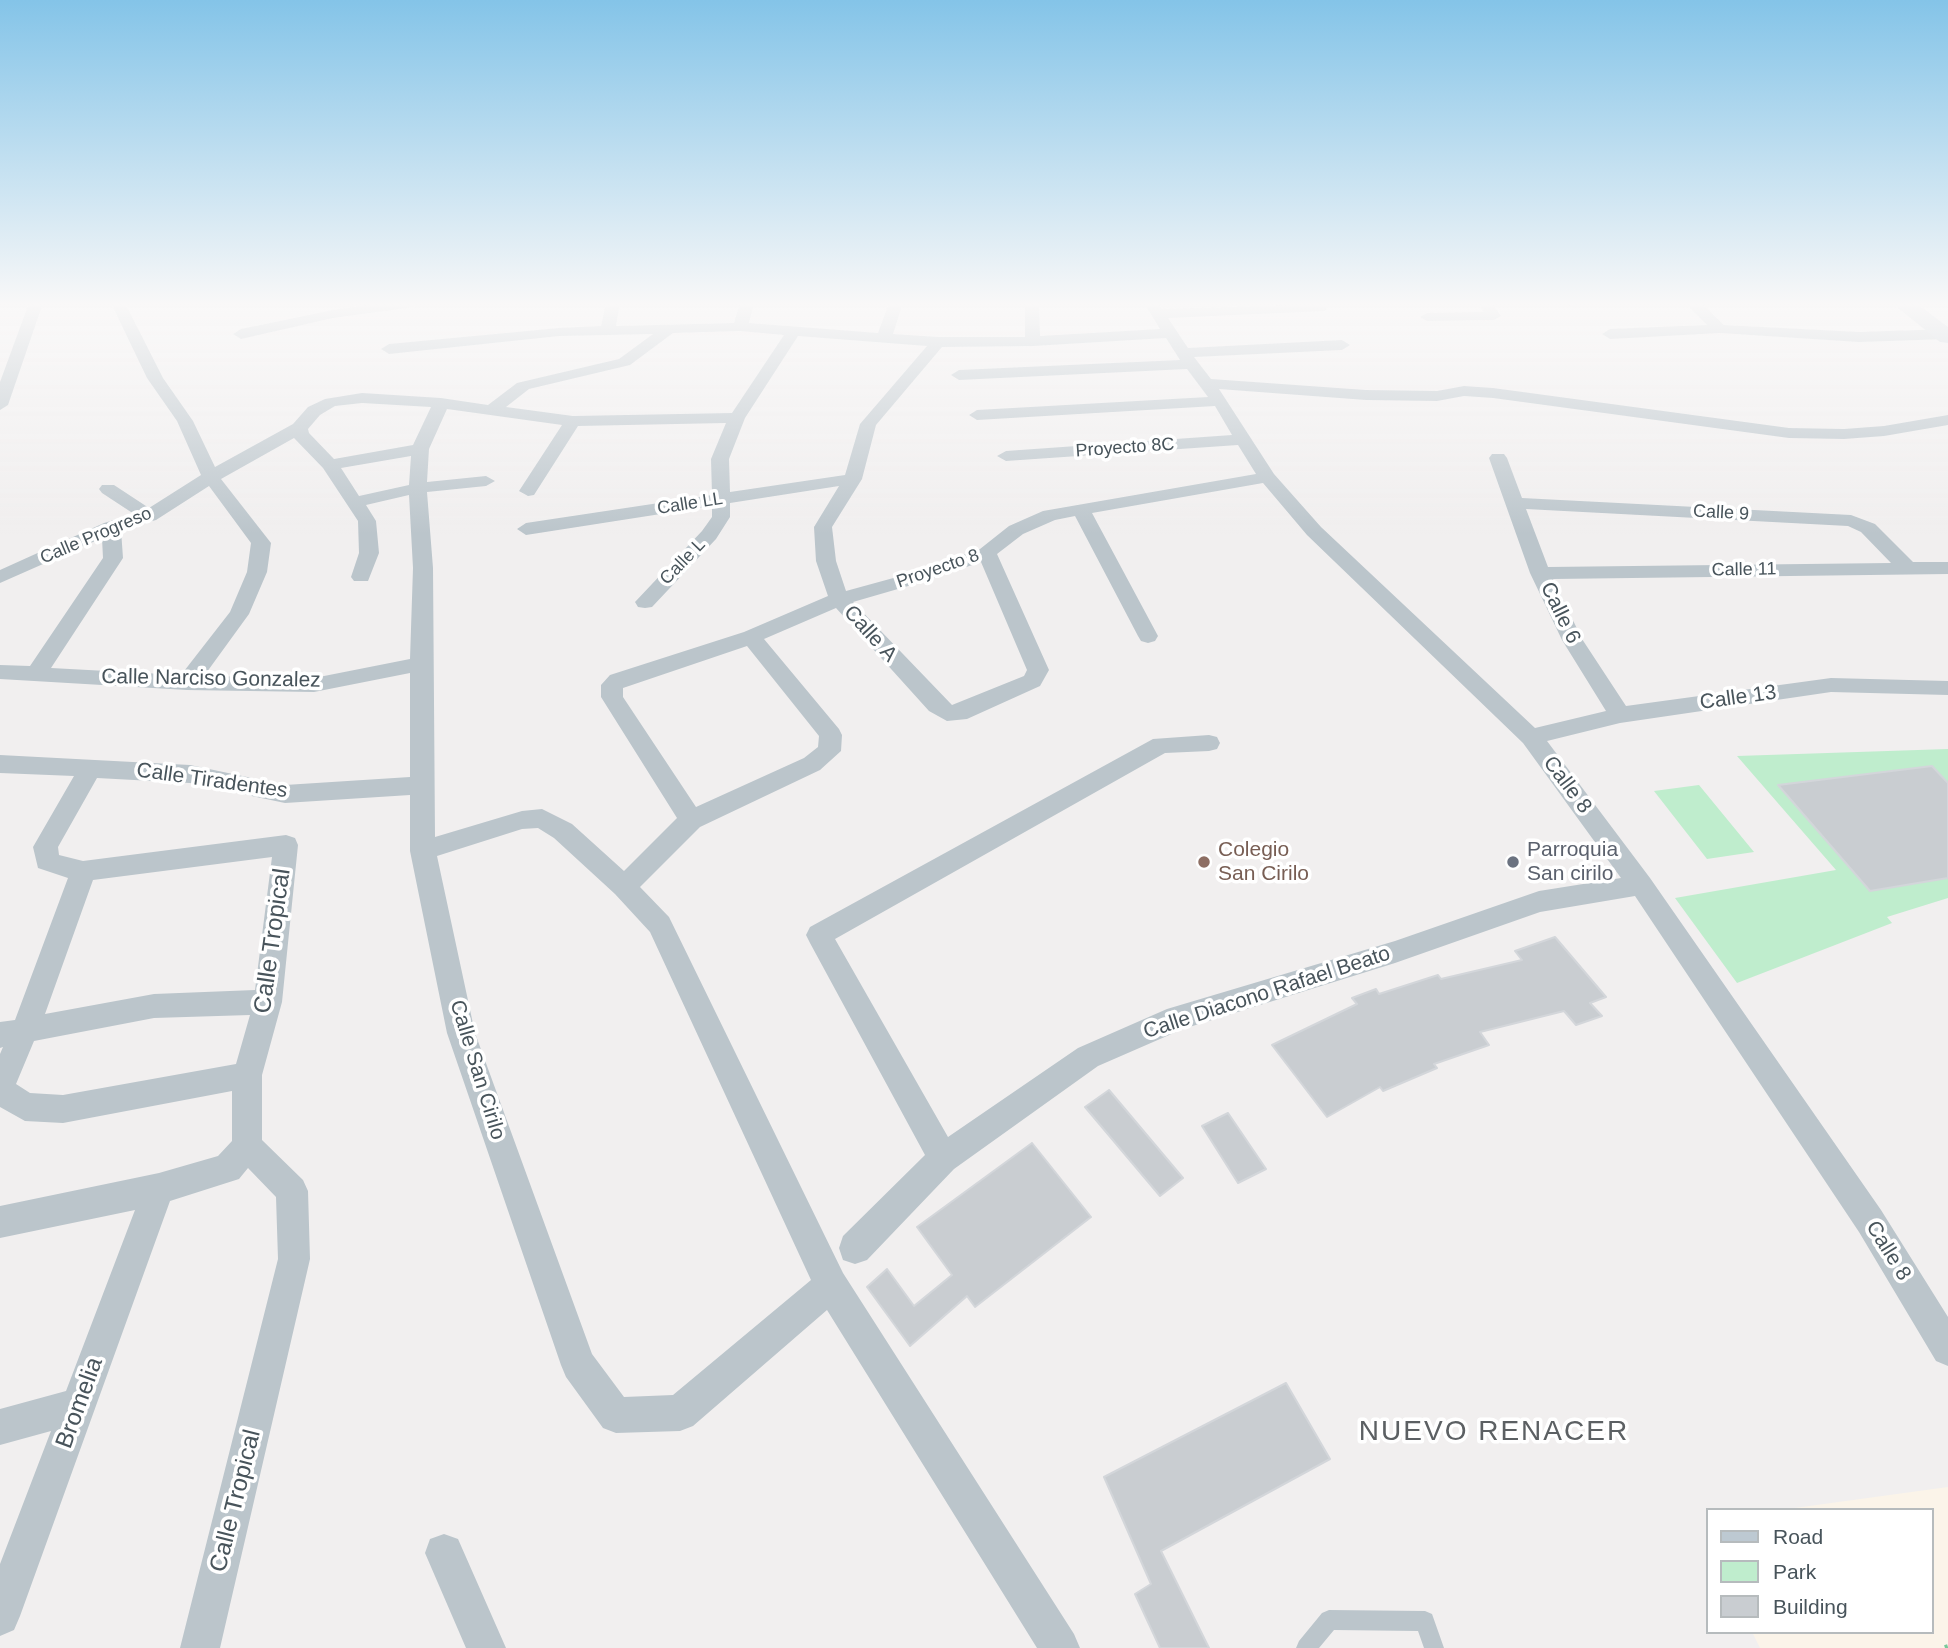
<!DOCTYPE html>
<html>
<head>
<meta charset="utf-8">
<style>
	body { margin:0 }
	#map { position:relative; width:1948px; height:1648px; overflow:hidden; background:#f1efef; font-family:Arial,sans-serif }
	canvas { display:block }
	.legend { position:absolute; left:1706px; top:1508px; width:228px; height:126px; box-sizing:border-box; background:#fff; border:2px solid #b6bbbd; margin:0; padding:9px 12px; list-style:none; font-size:21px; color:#48545b }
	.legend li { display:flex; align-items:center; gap:14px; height:35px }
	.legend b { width:35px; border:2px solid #b6bbbd }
</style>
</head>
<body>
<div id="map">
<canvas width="1948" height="1648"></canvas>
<ul class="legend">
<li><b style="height:9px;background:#bdc9d2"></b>Road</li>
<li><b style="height:19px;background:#bfedcd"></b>Park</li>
<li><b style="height:19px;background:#c9cdd1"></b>Building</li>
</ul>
</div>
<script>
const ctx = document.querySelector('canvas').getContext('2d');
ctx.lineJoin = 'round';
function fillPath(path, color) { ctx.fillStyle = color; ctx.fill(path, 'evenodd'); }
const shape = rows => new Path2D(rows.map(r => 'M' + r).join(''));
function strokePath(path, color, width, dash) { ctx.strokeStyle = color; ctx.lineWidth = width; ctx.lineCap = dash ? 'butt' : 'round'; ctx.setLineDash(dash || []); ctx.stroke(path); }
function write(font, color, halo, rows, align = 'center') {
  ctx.font = font + ' Arial,sans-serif'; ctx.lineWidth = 7; ctx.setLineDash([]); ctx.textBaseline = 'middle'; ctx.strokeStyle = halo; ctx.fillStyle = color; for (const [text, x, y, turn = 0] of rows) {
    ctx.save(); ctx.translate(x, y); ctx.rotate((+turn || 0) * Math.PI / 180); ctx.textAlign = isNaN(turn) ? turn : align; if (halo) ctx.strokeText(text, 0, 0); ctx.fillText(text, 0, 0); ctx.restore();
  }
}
fillPath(shape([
	[1948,1487,1948,1648,1760,1648,1752,1632,1932,1632,1932,1510,1780,1510]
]), '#fbf4e9');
fillPath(shape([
	[1948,749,1948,898,1887,917,1892,923,1737,983,1675,898,1836,870,1737,756],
	[1699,785,1754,852,1707,859,1654,791]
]), '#bfedcd');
const building = shape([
	[1932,766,1948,783,1948,878,1870,891,1778,785,1932,766],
	[1555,937,1606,997,1590,1003,1602,1016,1576,1025,1564,1011,1480,1032,1489,1045,1434,1064,1437,1068,1383,1091,1380,1087,1327,1117,1272,1045,1357,1004,1352,998,1376,989,1379,994,1438,975,1441,979,1522,960,1515,951,1555,937],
	[1109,1090,1183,1178,1160,1196,1085,1107,1109,1090],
	[1228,1113,1266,1169,1238,1183,1202,1126,1228,1113],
	[1032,1143,1091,1217,975,1307,967,1296,910,1346,867,1287,887,1269,914,1306,952,1275,917,1227,1032,1143],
	[1286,1383,1330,1459,1161,1551,1209,1648,1160,1648,1135,1594,1151,1584,1104,1477,1286,1383]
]);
fillPath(building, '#c9cdd1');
strokePath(building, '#d3d6da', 2);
strokePath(shape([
	[1945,1648,1948,1647]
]), '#79c99a', 6, [8, 5]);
fillPath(shape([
	[1329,1610,1425,1611,1432,1614,1444,1648,1424,1648,1418,1631,1334,1630,1319,1648,1296,1648,1299,1641,1322,1613,1329,1610]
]), '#bbc5cb');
fillPath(shape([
	[29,303,43,303,8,405,0,410,0,382,29,303],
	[111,303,125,303,163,378,193,421,215,467,293,424,308,407,325,399,362,393,441,398,488,405,517,383,619,359,653,334,559,336,389,354,381,349,389,344,559,328,601,326,606,303,620,303,616,326,734,323,740,303,754,303,749,323,878,333,889,303,903,303,893,334,938,337,1025,337,1025,303,1039,303,1040,336,1160,329,1144,303,1158,303,1162,309,1320,304,1325,305,1327,308,1325,311,1168,318,1188,348,1342,340,1350,345,1342,350,1194,357,1211,379,1366,390,1437,391,1464,386,1493,388,1789,428,1844,429,1884,426,1948,415,1948,425,1884,436,1844,439,1789,438,1493,398,1464,396,1437,401,1366,400,1219,389,1274,474,1321,527,1535,728,1606,711,1562,640,1530,573,1489,458,1492,454,1504,454,1507,458,1522,498,1851,515,1875,524,1913,562,1948,562,1948,574,1553,579,1582,639,1626,706,1831,678,1948,681,1948,695,1831,692,1620,723,1547,741,1650,878,1881,1210,1948,1317,1948,1366,1936,1361,1859,1232,1635,896,1540,912,1395,963,1183,1029,1098,1066,954,1169,867,1260,855,1264,843,1260,839,1248,843,1236,925,1155,810,943,806,935,810,927,1153,739,1209,735,1217,737,1220,743,1217,749,1209,751,1165,753,835,939,948,1137,1078,1048,1167,1009,1395,941,1539,891,1621,878,1523,743,1307,535,1263,483,1092,513,1158,636,1155,641,1148,643,1141,641,1138,636,1075,516,1055,520,1023,534,997,554,1049,670,1040,686,967,719,947,721,929,711,836,608,764,639,839,729,842,735,841,751,820,770,700,827,640,887,669,917,843,1273,1074,1634,1080,1648,1037,1648,827,1310,693,1426,680,1431,616,1433,603,1428,566,1377,561,1365,447,1033,410,851,410,795,285,803,190,783,97,778,58,847,59,855,83,861,286,835,295,838,298,845,282,1002,262,1075,262,1140,303,1180,308,1191,310,1259,220,1648,180,1648,278,1259,276,1197,248,1168,239,1179,170,1201,20,1616,14,1630,0,1636,0,1564,51,1431,0,1445,0,1409,66,1391,135,1210,0,1238,0,1206,159,1173,218,1156,232,1141,232,1091,63,1123,25,1121,0,1107,0,1054,3,1047,0,1048,0,1022,15,1020,68,878,38,868,33,847,74,776,0,773,0,755,190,765,285,785,410,777,410,673,314,692,187,690,0,679,0,665,30,666,103,558,102,538,0,583,0,570,104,523,134,514,102,493,99,489,102,485,114,485,149,508,201,475,177,421,147,378,111,303],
	[740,331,784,335,732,413,573,416,506,407,529,389,630,365,673,333,740,331],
	[798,336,927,346,860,424,845,475,730,492,729,459,745,418,798,336],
	[1166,338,1180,360,959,370,951,375,959,380,1187,369,1208,397,977,410,969,415,977,420,1215,406,1232,435,1006,451,997,456,1006,461,1238,445,1256,474,1043,511,1009,526,980,549,908,574,846,591,836,561,832,527,862,479,876,425,942,347,1033,346,1166,338],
	[362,403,431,407,413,445,334,459,309,433,308,429,320,415,335,406,362,403],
	[447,409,562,425,519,491,528,496,534,495,578,426,726,423,711,459,712,495,526,523,517,529,526,535,712,506,712,517,702,531,635,602,638,607,645,608,652,607,716,539,730,517,730,503,839,486,814,527,816,561,828,596,744,632,610,675,601,685,601,697,677,818,624,871,572,824,542,809,522,811,435,837,433,568,427,492,486,486,495,481,486,476,427,482,429,449,447,409],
	[294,438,323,468,358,521,359,553,351,577,354,581,368,581,379,553,376,521,366,505,409,495,413,568,410,659,314,678,204,676,249,614,267,572,271,543,221,479,294,438],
	[411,456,409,485,359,496,341,468,411,456],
	[209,486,251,543,247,572,230,612,181,675,51,668,123,558,121,530,156,520,209,486],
	[1526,509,1848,526,1861,532,1891,563,1548,567,1526,509],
	[981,562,1027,670,1024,676,952,705,853,602,922,582,981,562],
	[747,646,819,736,818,747,804,758,696,807,623,697,623,688,747,646],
	[538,828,554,838,615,894,650,932,811,1280,673,1395,624,1397,592,1354,475,1033,437,856,522,829,538,828],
	[272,857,255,990,154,994,45,1014,93,880,272,857],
	[250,1015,236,1064,63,1095,30,1093,16,1084,34,1041,154,1018,250,1015],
	[380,303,420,303,413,307,333,318,241,339,233,334,241,329,333,310,380,303],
	[1478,303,1492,303,1501,316,1494,320,1427,321,1420,317,1427,313,1484,312,1478,303],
	[1565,303,1580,303,1580,304,1573,308,1565,303],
	[1685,303,1701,303,1724,325,1859,332,1948,329,1948,339,1859,342,1720,333,1610,339,1602,334,1610,329,1707,325,1685,303],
	[444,1534,458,1539,506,1648,466,1648,425,1553,430,1539,444,1534]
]), '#bbc5cb');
fillPath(shape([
	[1892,303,1916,303,1948,327,1948,343,1940,342,1892,303]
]), '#bdc9d2');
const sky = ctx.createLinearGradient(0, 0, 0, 534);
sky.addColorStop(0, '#84c4e8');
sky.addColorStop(0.57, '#f9f8f8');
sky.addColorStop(1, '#f9f8f800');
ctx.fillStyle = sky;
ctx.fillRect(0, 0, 1948, 534);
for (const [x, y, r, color] of [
	[1204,862,7,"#8d6e63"],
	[1513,862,7,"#6b7280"]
]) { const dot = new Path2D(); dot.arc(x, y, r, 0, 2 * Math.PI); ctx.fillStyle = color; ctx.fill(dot); strokePath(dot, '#fff', 2.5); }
write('18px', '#48545b', '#fff', [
	["Proyecto 8C",1125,448,-4],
	["Calle LL",690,504,-9],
	["Calle 9",1721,513,3],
	["Calle Progreso",96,536,-23],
	["Calle L",683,562,-46],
	["Proyecto 8",938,569,-19],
	["Calle 11",1744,570,-1]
]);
write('21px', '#48545b', '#fff', [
	["Calle 6",1560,613,64],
	["Calle A",870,634,48],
	["Calle Narciso Gonzalez",211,679,1],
	["Calle 13",1738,698,-8],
	["Calle Tiradentes",212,781,8],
	["Calle 8",1567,785,53],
	["Calle Diacono Rafael Beato",1267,993,-18],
	["Calle San Cirilo",477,1070,73],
	["Calle 8",1888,1251,58]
]);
write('21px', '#785e54', '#fff', [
	["Colegio",1218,850],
	["San Cirilo",1218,874]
], 'left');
write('21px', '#5b616d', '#fff', [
	["Parroquia",1527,850],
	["San cirilo",1527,874]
], 'left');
write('24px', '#48545b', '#fff', [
	["Calle Tropical",273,941,-82],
	["Bromelia",80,1403,-70],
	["Calle Tropical",236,1501,-76]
]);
ctx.letterSpacing = '2px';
write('28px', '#5c6063', '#fff', [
	["NUEVO RENACER",1494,1432]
]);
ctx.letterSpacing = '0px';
</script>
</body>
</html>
